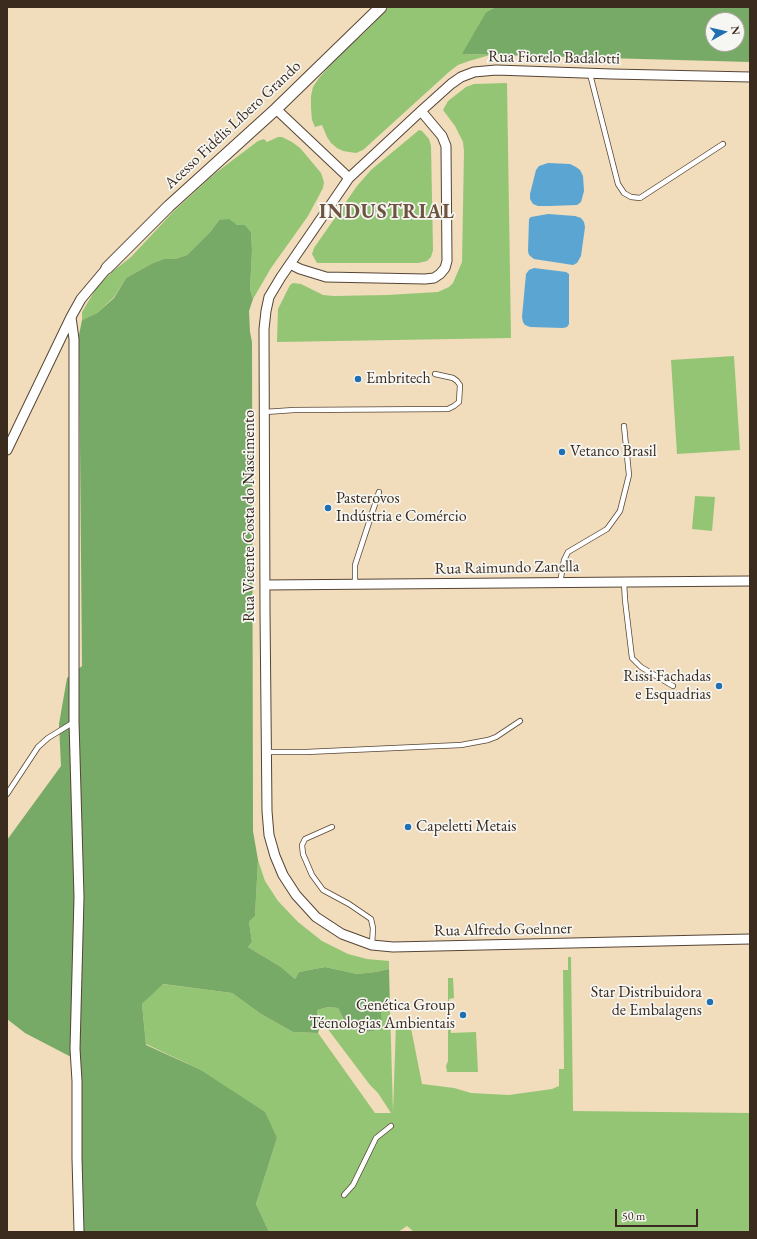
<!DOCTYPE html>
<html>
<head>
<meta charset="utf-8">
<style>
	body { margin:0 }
	#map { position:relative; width:757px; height:1239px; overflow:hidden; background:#f1dcbb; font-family:"EB Garamond",serif }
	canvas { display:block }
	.frame { position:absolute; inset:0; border:8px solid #3b2a1e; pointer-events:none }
	.north { position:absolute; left:705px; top:12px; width:40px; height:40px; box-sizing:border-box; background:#f6f6f2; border:1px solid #aba49d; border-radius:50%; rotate:82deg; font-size:11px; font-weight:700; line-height:16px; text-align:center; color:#3b2a1e }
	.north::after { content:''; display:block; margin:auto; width:14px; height:18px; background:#1f6fb2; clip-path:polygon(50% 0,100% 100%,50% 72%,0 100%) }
	.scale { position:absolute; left:615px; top:1209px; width:83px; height:18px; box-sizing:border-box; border:2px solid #3b2a1e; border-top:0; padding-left:5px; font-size:12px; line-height:14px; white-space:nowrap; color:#3b2a1e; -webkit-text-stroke:3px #f6f6f2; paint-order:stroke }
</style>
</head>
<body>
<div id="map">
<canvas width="757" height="1239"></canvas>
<div class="frame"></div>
<div class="north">N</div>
<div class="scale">50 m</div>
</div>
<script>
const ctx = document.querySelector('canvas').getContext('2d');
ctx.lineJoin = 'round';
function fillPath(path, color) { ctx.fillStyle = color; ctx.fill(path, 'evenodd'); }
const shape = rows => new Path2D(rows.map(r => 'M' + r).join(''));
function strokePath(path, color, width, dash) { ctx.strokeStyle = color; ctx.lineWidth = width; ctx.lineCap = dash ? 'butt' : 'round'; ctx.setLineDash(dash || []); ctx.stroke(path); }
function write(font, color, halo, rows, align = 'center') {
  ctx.font = font + ' "EB Garamond",serif'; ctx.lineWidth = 3.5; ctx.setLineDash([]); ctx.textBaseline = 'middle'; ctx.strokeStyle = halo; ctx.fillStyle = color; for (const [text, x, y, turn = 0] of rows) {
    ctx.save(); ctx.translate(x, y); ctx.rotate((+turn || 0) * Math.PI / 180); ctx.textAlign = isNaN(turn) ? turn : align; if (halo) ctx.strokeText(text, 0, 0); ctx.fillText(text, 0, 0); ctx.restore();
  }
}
fillPath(shape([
	[389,7,496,7,486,12,463,54,490,55,469,61,458,65,450,71,363,150,356,153,343,151,337,148,331,143,327,137,322,125,315,127,312,120,311,108,311,96,313,87,319,78,343,51,363,34],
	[507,83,511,338,277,342,278,309,290,285,293,283,301,284,323,295,334,296,387,295,438,292,449,287,453,283,462,262,464,151,463,142,455,126,443,110,448,101,466,87,474,84],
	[419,130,422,131,429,139,431,146,433,250,431,257,427,261,418,263,317,263,312,254,314,248,357,186,371,170],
	[278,137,282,137,292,142,300,148,306,155,321,173,324,182,323,188,308,216,271,268,253,299,250,290,252,250,251,232,245,225,237,225,219,220,211,231,187,255,175,259,164,259,153,263,126,278,114,297,97,313,82,320,82,312,97,287,113,271,131,257,173,212,213,175,258,141,264,139,267,142],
	[734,356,740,450,677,454,671,360],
	[695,496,715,497,712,531,692,529],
	[258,860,265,881,278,901,298,922,322,941,348,954,367,959,389,961,389,969,376,972,357,974,325,967,299,972,295,979,281,967,248,947,252,942,249,922,255,916],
	[568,957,571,957,573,1111,750,1113,750,1232,414,1232,407,1226,398,1232,269,1232,256,1204,277,1138,199,1069,146,1044,142,1004,162,984,232,993,261,1014,293,1032,318,1033,375,1113,391,1113,378,1093,370,1085,330,1032,316,1010,328,1007,338,1008,344,1020,365,1032,374,1031,382,1024,380,1013,385,1009,390,1008,393,1112,396,1024,410,1023,422,1084,454,1088,471,1093,509,1095,552,1089,559,1086,559,1069,564,1069,563,970,568,970],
	[448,978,453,978,454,998,449,999,451,1033,476,1032,478,1072,447,1072,446,1066,448,1061]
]), '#94c575');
fillPath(shape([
	[496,7,750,7,750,62,462,54,486,12],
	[713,20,737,20,737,44,713,44],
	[229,219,237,225,245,225,251,232,252,250,250,290,253,299,249,311,250,332,252,342,253,831,258,860,255,916,249,922,252,942,248,947,281,967,295,979,299,972,325,967,357,974,376,972,389,969,390,1008,385,1009,381,1013,382,1024,374,1031,365,1032,354,1028,344,1020,338,1008,328,1007,317,1010,320,1026,318,1033,293,1032,261,1014,232,993,163,984,142,1004,146,1045,199,1069,265,1112,277,1138,256,1204,269,1232,75,1232,75,1059,25,1033,7,1019,7,840,61,766,59,724,67,678,82,666,79,335,82,320,97,313,114,298,126,278,153,263,164,259,175,259,187,255,211,231,219,220]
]), '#7a6');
fillPath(shape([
	[548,163,570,164,576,167,580,170,583,176,584,191,581,202,577,205,549,206,538,206,533,204,530,199,530,194,536,170,539,166],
	[548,214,575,216,581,218,584,222,585,227,581,256,577,263,573,265,534,259,529,255,528,251,529,219,531,217],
	[534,268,566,272,569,274,569,324,567,327,563,328,530,327,525,325,523,322,522,317,526,274,529,270]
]), '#5aa5d2');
const service = shape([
	[590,74,618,184,624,193,631,197,640,198,723,144],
	[265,412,294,410,448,409,454,406,459,402,460,385,457,381,453,378,435,374],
	[624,582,625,600,632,658,641,667,673,686],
	[560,583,564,560,568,552,607,529,620,511,629,475,624,426],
	[355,585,355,565,379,492],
	[266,752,306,752,461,745,488,740,496,737,520,721],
	[7,794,38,747,48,738,74,722],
	[332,827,305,839,302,845,303,854,312,875,323,890,349,904,371,919,373,928,372,945],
	[344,1195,353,1185,376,1138,391,1126]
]);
const minor = shape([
	[750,77,612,74,496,70,474,72,461,77,451,84,421,111,349,178,281,277,269,297,266,311,264,329,265,611,267,811,269,835,275,856,283,875,296,895,316,917,342,934,372,945,393,947,750,939],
	[276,109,349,178],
	[290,264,300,269,326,277,425,279,434,278,440,274,445,268,447,261,446,146,442,136,421,111],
	[71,317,74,339,74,722,79,897,75,1049,77,1081,77,1158,79,1232],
	[7,450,71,317,81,299,107,268],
	[265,585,750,581]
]);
const tertiary = shape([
	[107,268,169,206,276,109,381,7]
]);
strokePath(service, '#564536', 6);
strokePath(minor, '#564536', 11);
strokePath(tertiary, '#564536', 13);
strokePath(service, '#fff', 4.5);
strokePath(minor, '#fff', 9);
strokePath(tertiary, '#fff', 11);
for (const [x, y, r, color] of [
	[358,379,4,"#1f6fb2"],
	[562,452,4,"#1f6fb2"],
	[328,508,4,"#1f6fb2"],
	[719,686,4,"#1f6fb2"],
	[408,827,4,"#1f6fb2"],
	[710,1002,4,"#1f6fb2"],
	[463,1015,4,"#1f6fb2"]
]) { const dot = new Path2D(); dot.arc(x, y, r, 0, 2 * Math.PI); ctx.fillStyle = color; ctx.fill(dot); strokePath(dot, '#f6f6f2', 1.5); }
write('16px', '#3b2a1e', '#f6f6f2', [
	["Rua Fiorelo Badalotti",554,58,1],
	["Acesso Fidélis Líbero Grando",233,125,-43],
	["Rua Vicente Costa do Nascimento",250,516,-90],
	["Rua Raimundo Zanella",507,568,-1],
	["Rua Alfredo Goelnner",503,930,-1]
]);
write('16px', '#3b2a1e', '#f6f6f2', [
	["Embritech",366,379],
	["Vetanco Brasil",570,452],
	["Pasterovos",336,499],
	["Indústria e Comércio",336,517],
	["Rissi Fachadas",711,677,"right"],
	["e Esquadrias",711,695,"right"],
	["Capeletti Metais",416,827],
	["Star Distribuidora",702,993,"right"],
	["de Embalagens",702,1011,"right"],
	["Genética Group",455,1006,"right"],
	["Técnologias Ambientais",455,1024,"right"]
], 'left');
ctx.letterSpacing = '1px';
write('bold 20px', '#6e5341', '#f6f6f2', [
	["INDUSTRIAL",387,213]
]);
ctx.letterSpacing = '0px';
</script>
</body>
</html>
